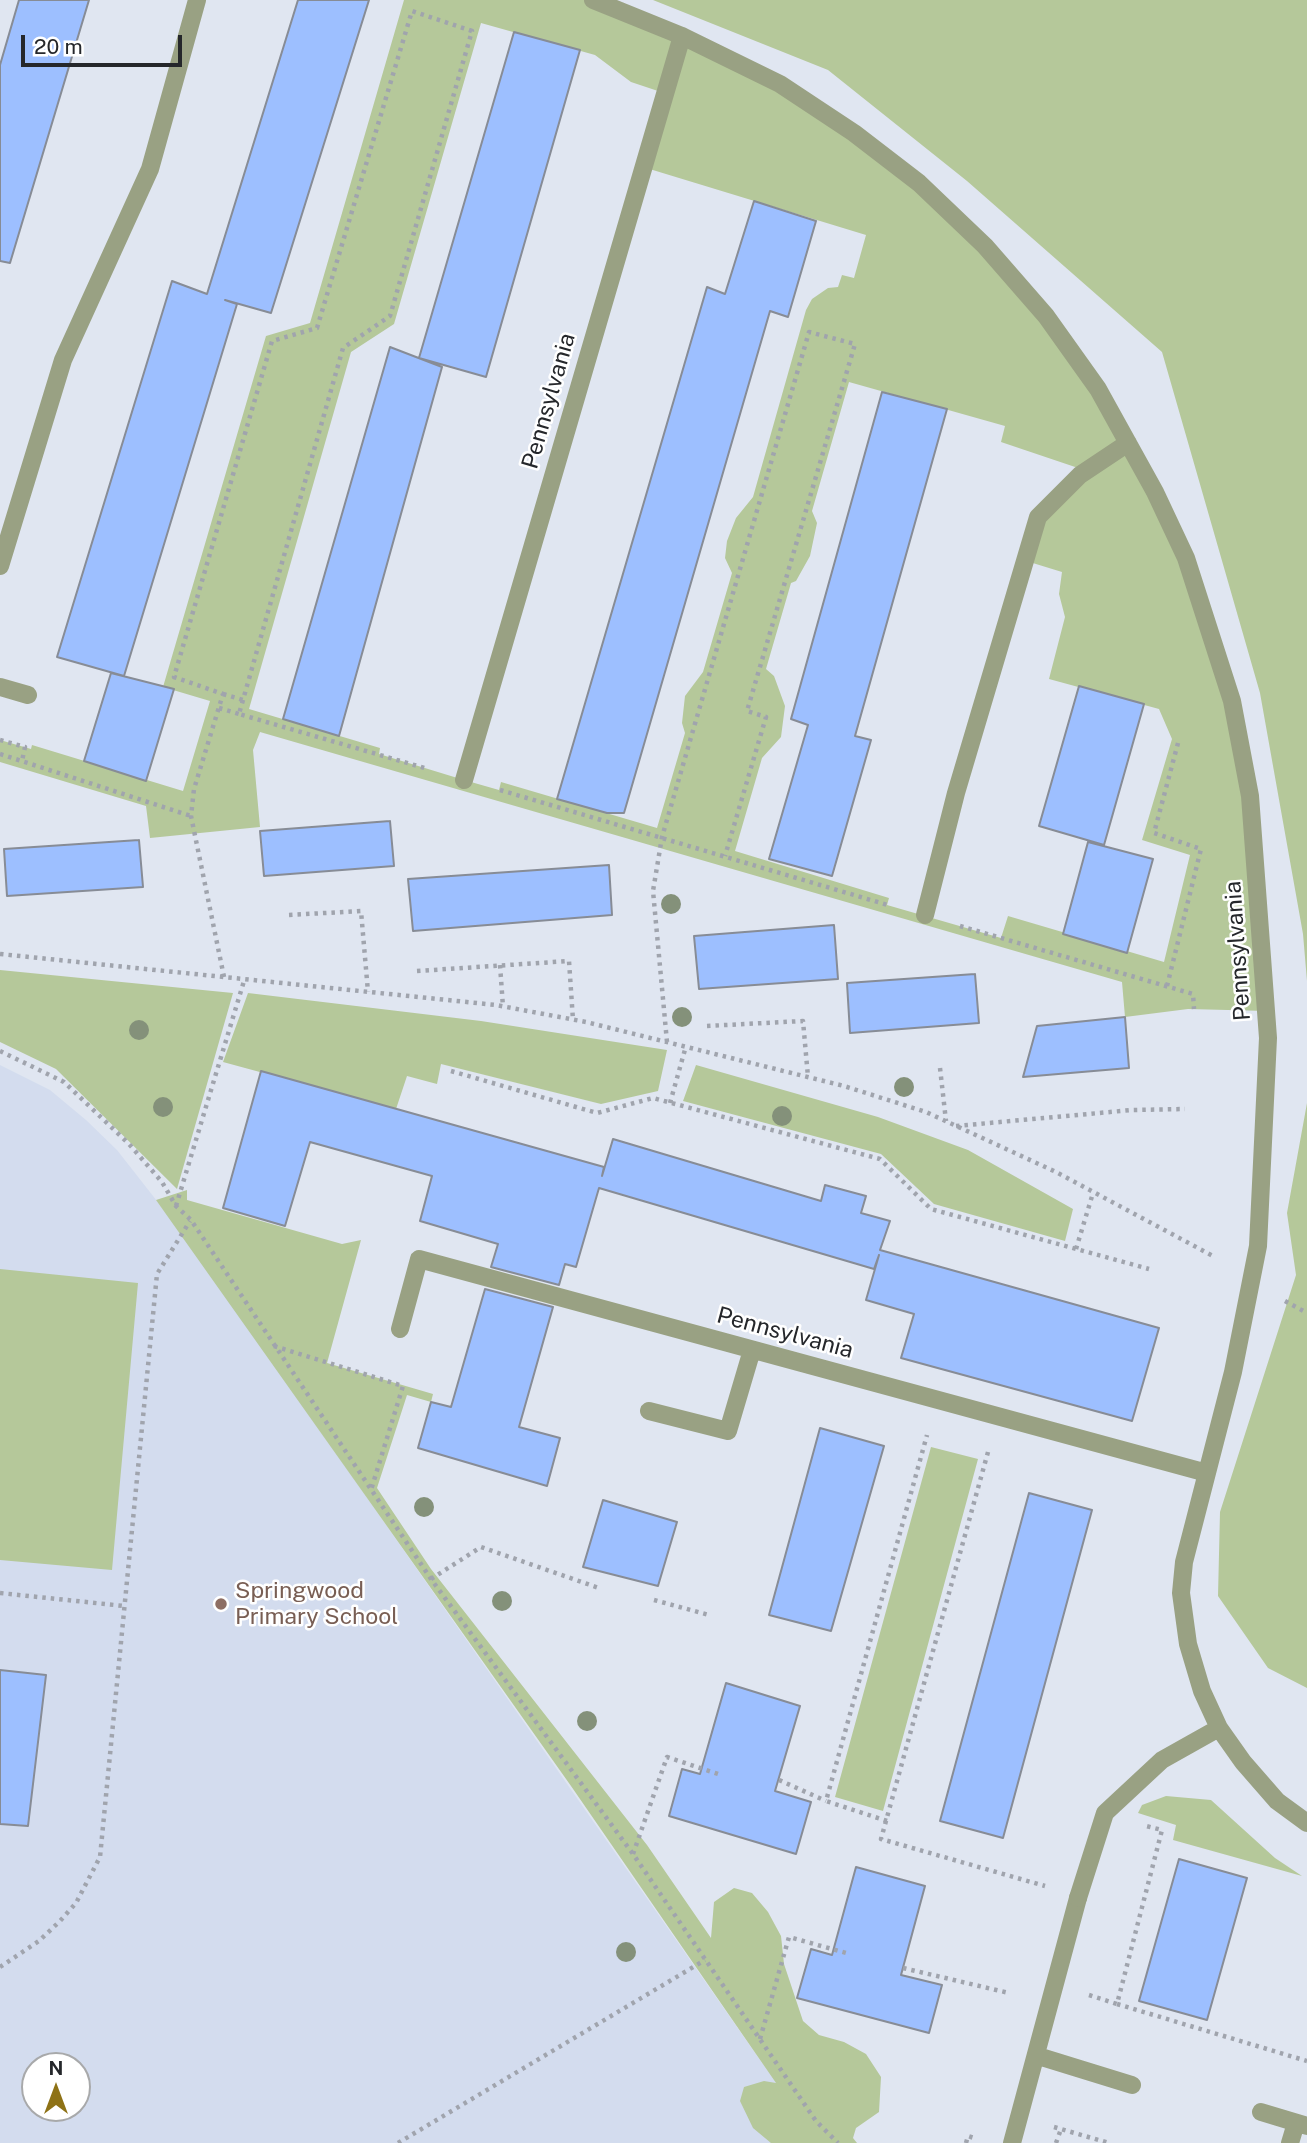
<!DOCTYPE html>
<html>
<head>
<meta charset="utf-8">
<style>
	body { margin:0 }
	#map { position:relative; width:1307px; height:2143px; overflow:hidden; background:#e0e6f1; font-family:"Public Sans",sans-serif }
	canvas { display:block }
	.north { position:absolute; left:21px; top:2052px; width:70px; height:70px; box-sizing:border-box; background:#fff; border:2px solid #a8a9aa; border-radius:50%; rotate:0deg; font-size:19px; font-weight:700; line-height:28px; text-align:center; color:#25272b }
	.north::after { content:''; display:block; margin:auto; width:24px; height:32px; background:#8e7216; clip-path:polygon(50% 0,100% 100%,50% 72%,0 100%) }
	.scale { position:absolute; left:21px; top:35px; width:161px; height:32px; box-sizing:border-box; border:4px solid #25272b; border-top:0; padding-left:9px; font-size:21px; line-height:24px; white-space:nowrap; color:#25272b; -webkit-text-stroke:5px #fff; paint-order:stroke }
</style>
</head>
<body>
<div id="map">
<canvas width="1307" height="2143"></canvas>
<div class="north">N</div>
<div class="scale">20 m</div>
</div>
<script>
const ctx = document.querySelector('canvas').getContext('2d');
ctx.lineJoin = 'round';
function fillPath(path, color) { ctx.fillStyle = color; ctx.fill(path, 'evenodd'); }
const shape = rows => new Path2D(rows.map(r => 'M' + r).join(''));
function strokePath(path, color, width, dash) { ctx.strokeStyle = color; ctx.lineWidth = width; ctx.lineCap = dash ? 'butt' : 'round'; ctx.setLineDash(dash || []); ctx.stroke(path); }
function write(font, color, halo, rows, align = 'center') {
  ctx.font = font + ' "Public Sans",sans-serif'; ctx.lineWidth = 5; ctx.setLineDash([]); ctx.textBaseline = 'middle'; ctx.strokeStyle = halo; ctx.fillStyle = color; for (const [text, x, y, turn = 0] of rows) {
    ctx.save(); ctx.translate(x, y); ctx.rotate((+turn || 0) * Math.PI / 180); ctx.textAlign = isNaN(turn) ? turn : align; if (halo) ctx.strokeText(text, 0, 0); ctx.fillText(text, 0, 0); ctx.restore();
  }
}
fillPath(shape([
	[0,1065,50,1090,86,1120,117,1150,182,1233,818,2143,0,2143],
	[35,2066,77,2066,77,2108,35,2108]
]), '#d3dcee');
fillPath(shape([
	[404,0,593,0,780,84,919,183,1046,316,1155,492,1232,701,1267,1011,1188,1009,1125,1017,1122,982,260,732,253,750,260,827,150,838,146,806,0,762,0,740,31,749,32,745,183,791,210,701,163,687,266,336,310,323],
	[481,23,595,55,631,82,664,93,643,167,866,235,854,278,842,275,838,287,828,288,812,299,806,310,753,497,736,518,727,541,725,558,732,573,703,672,685,696,682,723,685,733,657,828,501,782,499,790,464,780,379,754,380,748,249,709,351,352,394,324],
	[849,382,1005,426,1001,442,1087,471,1029,539,1023,560,1062,572,1059,594,1065,617,1049,679,1159,709,1172,739,1142,840,1190,855,1164,962,1008,916,1001,938,887,905,889,898,735,851,762,758,781,737,785,706,774,676,766,669,791,583,796,581,810,556,817,523,812,511],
	[653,0,1307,0,1307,981,1303,934,1260,693,1162,352,967,181,828,70],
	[0,970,233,993,177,1189,56,1069,0,1042],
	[248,993,481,1021,667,1050,658,1091,601,1104,441,1064,437,1084,407,1076,396,1109,223,1062],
	[696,1065,878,1117,968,1150,1073,1209,1065,1241,934,1204,881,1154,683,1101],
	[1307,1103,1307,1688,1268,1668,1218,1596,1220,1512,1296,1275,1287,1213],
	[187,1190,187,1200,342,1244,361,1240,327,1363,433,1394,431,1402,407,1395,377,1488,431,1569,647,1845,711,1938,714,1902,734,1888,752,1893,768,1912,781,1936,784,1964,803,2021,819,2035,844,2042,866,2054,881,2077,879,2112,856,2128,853,2138,857,2143,771,2143,753,2128,740,2101,744,2087,764,2081,776,2083,571,1786,156,1200],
	[0,1269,138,1283,112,1570,0,1560],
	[931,1447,978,1459,883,1811,835,1797],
	[1166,1796,1211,1800,1275,1858,1302,1876,1173,1840,1176,1825,1138,1813,1142,1805]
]), '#b5c89a');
const building = shape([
	[19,0,89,0,10,263,0,261,0,65,19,0],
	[298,0,369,0,271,313,225,300,237,304,124,676,57,657,172,281,207,294,298,0],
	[514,32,580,50,486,377,419,358,514,32],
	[754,201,816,221,788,317,770,311,624,813,607,813,557,799,707,287,725,294,754,201],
	[390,347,442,367,339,736,283,719,390,347],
	[882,392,947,409,855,736,871,740,832,876,769,859,808,725,791,719,882,392],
	[111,673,174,689,146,781,84,761,111,673],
	[1079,686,1144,704,1104,845,1039,826,1079,686],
	[390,821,394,866,264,876,260,831,390,821],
	[139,840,143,887,7,896,4,849,139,840],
	[1088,842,1153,859,1127,953,1063,934,1088,842],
	[609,865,612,915,413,931,408,879,609,865],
	[834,925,838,979,699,989,694,936,834,925],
	[975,974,979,1023,850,1033,847,983,975,974],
	[1125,1017,1129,1068,1023,1077,1037,1026,1125,1017],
	[261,1071,604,1167,602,1176,613,1139,821,1201,825,1185,866,1196,861,1213,890,1221,880,1250,1159,1328,1132,1421,901,1358,914,1314,866,1300,879,1255,874,1269,599,1188,576,1267,565,1264,559,1285,491,1267,498,1244,420,1221,432,1176,310,1142,285,1226,223,1208,261,1071],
	[485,1289,553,1307,519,1427,560,1438,547,1486,418,1448,431,1402,451,1407,485,1289],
	[820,1428,884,1446,831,1631,769,1615,820,1428],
	[1029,1493,1092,1510,1003,1838,940,1821,1029,1493],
	[603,1500,677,1522,658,1586,583,1567,603,1500],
	[0,1670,46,1675,28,1826,0,1824,0,1670],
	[726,1683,800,1706,775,1791,811,1802,796,1854,669,1816,682,1769,700,1774,726,1683],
	[1179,1859,1247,1878,1207,2020,1139,2001,1179,1859],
	[856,1867,925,1886,901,1975,942,1985,929,2033,797,1998,811,1949,832,1955,856,1867]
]);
fillPath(building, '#9dbfff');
strokePath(building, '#878c96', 2);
strokePath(shape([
	[223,694,243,700],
	[219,708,239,714],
	[0,740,25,747,22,761],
	[0,754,191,816],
	[500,790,891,906],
	[289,915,361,911,368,992],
	[960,926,1193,994,1194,1009],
	[0,954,496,1005,586,1022,844,1086,926,1112,1056,1172,1213,1256],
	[500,965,503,1007],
	[417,971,569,961,573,1020],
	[224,977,191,816,194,789,223,694,174,677,272,341,317,328,412,11,472,31,390,316,343,348,239,714,428,769],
	[1167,986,1201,849,1154,833,1178,743],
	[707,1026,803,1021,808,1077],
	[667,1042,653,891,662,837,809,332,855,344,747,711,766,717,725,856],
	[0,1051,64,1082,129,1144,162,1182,176,1206,191,1220,431,1579,633,1854,816,2121,838,2143],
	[940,1068,946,1121],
	[451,1071,597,1113,653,1098,880,1159,931,1209,1149,1269],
	[670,1103,686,1046],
	[956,1126,1132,1110,1185,1109],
	[176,1206,244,981],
	[1076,1249,1093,1193],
	[1285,1301,1307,1313],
	[274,1346,403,1386,371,1490],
	[988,1452,881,1839,1045,1886],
	[431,1579,481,1547,599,1588],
	[0,1593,124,1606],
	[654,1600,709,1615],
	[779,1780,826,1801],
	[887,1821,826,1801,927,1435],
	[633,1854,667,1757,721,1775],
	[0,1967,39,1941,60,1921,76,1903,100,1857,157,1274,190,1221],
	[903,1968,1009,1993],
	[1089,1995,1117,2004,1162,1830,1146,1826],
	[1117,2004,1307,2061],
	[760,2039,789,1937,850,1954],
	[1054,2127,1109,2143],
	[398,2143,705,1960],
	[966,2143,968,2136,977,2139],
	[1056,2143,1061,2129]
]), '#a0a4ad', 4.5, [3.5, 5]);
strokePath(shape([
	[1038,2056,1132,2085],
	[1261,2112,1307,2126],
	[1012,2143,1078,1898],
	[1290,2143,1296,2123]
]), '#99a183', 18);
strokePath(shape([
	[593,0,682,36,780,84,854,133,919,183,985,246,1046,316,1098,389,1155,492,1186,558,1232,701,1250,796,1268,1038,1258,1246,1233,1372,1184,1562,1181,1593,1188,1644,1202,1691,1219,1728,1243,1762,1277,1801,1307,1823],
	[0,566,63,360,150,169,197,0],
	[0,687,28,695],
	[464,780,682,36],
	[925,915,956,793,1038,517,1080,475,1128,443],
	[400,1329,419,1259,1207,1473],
	[649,1411,728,1431,752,1350],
	[1078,1898,1105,1813,1162,1760,1219,1728]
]), '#99a183', 18);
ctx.fillStyle = '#84917a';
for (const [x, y] of [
	[671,904],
	[682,1017],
	[139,1030],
	[904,1087],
	[163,1107],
	[782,1116],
	[424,1507],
	[502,1601],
	[587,1721],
	[626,1952]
]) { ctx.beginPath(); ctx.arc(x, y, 10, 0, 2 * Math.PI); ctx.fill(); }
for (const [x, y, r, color] of [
	[221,1604,7,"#8d6e63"]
]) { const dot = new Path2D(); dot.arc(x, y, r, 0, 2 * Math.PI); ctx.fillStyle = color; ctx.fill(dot); strokePath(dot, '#fff', 2.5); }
write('23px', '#25272b', '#fff', [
	["Pennsylvania",549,401,-74],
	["Pennsylvania",1238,951,-94],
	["Pennsylvania",785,1333,15]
]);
write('23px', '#785e54', '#fff', [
	["Springwood",235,1591],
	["Primary School",235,1617]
], 'left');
</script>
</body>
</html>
